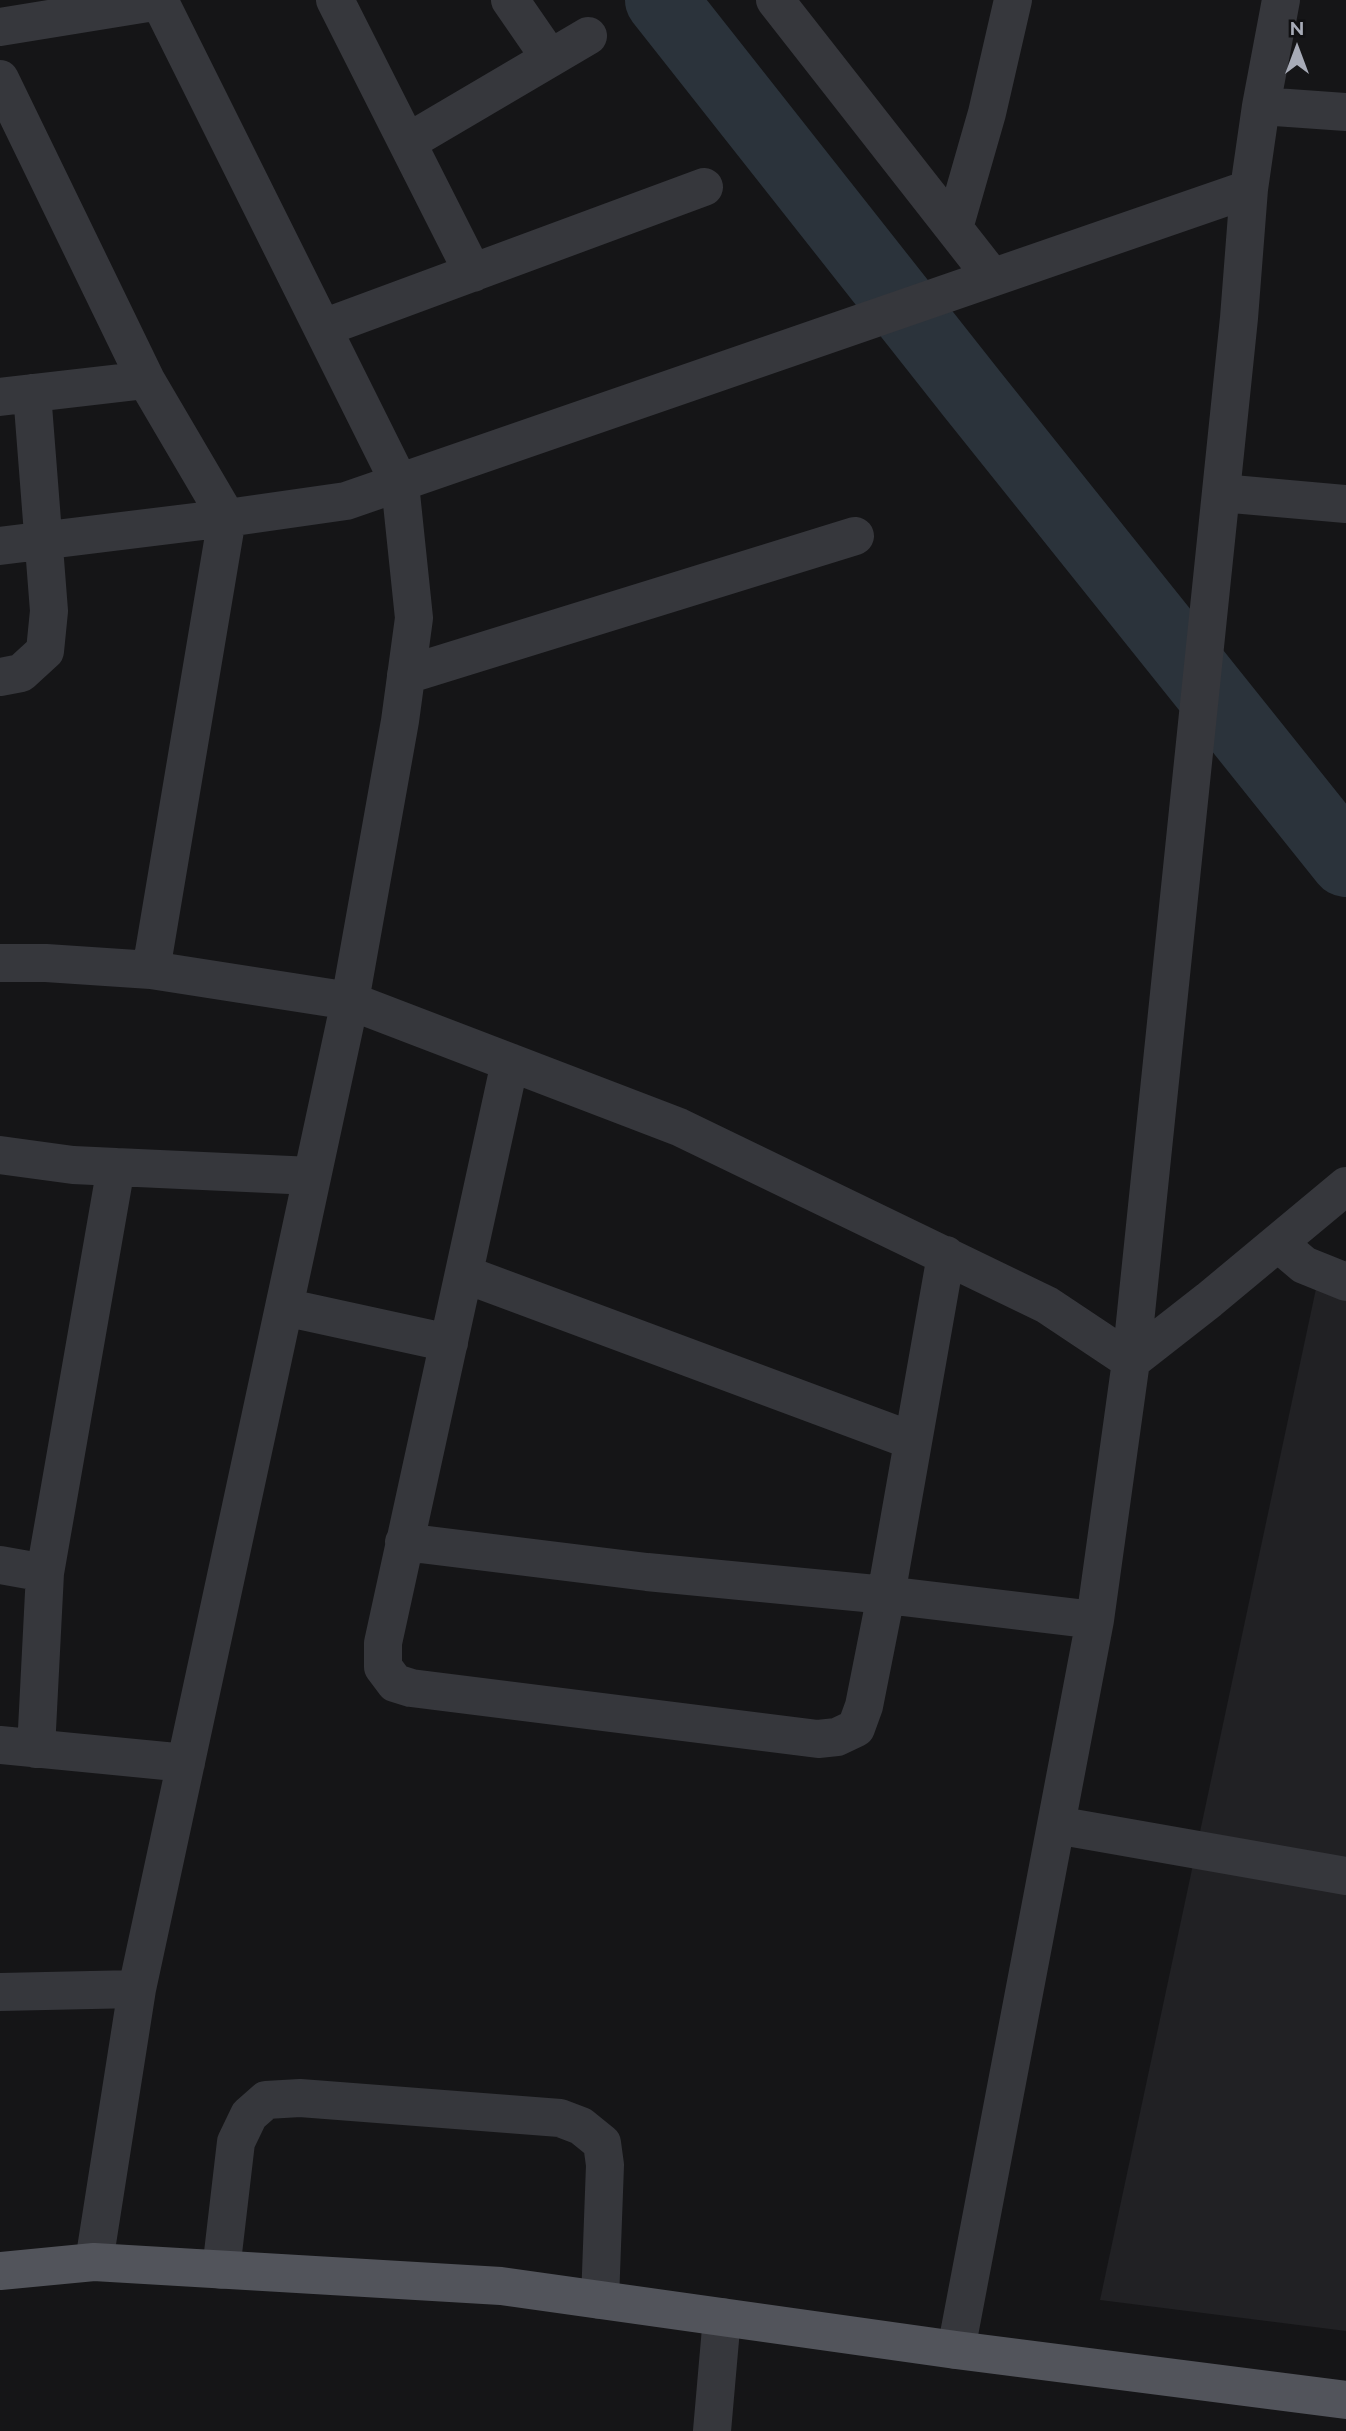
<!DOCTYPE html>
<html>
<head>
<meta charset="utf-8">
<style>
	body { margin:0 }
	#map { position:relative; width:1346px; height:2431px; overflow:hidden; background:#151517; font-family:Raleway,sans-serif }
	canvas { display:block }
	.north { position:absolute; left:1262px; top:14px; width:70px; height:70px; -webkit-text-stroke:5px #101012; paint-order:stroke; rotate:0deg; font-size:19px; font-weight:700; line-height:28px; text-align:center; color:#a7abb7 }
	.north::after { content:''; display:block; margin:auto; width:24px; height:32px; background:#a7abb7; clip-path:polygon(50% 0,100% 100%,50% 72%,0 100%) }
</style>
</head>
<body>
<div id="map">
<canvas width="1346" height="2431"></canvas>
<div class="north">N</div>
</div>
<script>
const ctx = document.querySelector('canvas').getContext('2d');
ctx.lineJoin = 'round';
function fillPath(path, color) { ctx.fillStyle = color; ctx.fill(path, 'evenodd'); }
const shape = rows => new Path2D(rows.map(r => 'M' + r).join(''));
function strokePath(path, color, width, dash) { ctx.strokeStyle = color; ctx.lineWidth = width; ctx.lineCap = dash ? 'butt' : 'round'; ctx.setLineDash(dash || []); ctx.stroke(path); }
fillPath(shape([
	[1346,1260,1346,2331,1100,2300,1317,1284]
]), '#212124');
strokePath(shape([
	[661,0,972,394,1346,861]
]), '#2b333b', 72);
strokePath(shape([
	[335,0,473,273],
	[510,0,550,58],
	[775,0,992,277],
	[0,27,160,1],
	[0,79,146,380],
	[1261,106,1346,112],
	[408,142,588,36],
	[954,228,987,113,1013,0],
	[323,328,704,187],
	[0,397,146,380,227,518,346,501,1249,189],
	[1221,493,1346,504],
	[0,546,227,518,151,970],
	[406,675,855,536],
	[0,677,21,673,45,651,49,611,32,393],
	[0,963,46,963,151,970,350,1001,679,1127,1047,1305,1131,1361,1209,1300,1346,1186],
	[510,1062,383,1643,383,1667,395,1683,411,1688,818,1739,837,1737,856,1728,864,1706,886,1595,946,1255],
	[0,1155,73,1165,116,1167,45,1573,36,1749],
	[116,1167,312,1176],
	[1278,1243,1304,1265,1346,1282],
	[464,1274,913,1441],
	[284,1307,449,1343],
	[404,1542,647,1572,886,1595,1095,1620],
	[0,1565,45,1573],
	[0,1745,186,1763],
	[1056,1825,1346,1876],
	[0,1992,137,1989],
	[94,2262,137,1989,350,1001,400,721,414,618,400,484,159,0],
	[221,2270,236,2142,249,2115,266,2100,300,2098,560,2118,581,2126,602,2143,605,2165,600,2300],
	[956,2350,1095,1620,1131,1361,1239,318,1249,189,1261,106,1281,0],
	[712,2431,722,2317]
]), '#36373c', 38);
strokePath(shape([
	[0,2271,94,2262,501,2286,956,2350,1346,2400]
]), '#52545b', 38);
</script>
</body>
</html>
